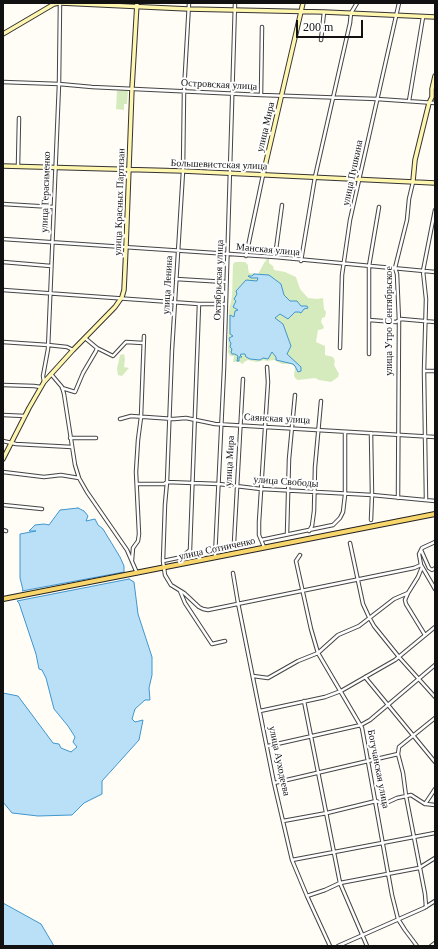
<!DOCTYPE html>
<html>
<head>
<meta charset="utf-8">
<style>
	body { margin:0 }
	#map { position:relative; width:438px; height:949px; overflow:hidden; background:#fffdf5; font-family:"Times New Roman",serif }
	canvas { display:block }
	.frame { position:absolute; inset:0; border:4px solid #111; pointer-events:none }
	.scale { position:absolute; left:296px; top:20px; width:67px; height:18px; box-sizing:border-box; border:2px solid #111; border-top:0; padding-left:5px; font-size:12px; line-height:14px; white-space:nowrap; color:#111; -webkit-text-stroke:3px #fff; paint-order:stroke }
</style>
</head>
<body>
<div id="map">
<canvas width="438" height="949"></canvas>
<div class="frame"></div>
<div class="scale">200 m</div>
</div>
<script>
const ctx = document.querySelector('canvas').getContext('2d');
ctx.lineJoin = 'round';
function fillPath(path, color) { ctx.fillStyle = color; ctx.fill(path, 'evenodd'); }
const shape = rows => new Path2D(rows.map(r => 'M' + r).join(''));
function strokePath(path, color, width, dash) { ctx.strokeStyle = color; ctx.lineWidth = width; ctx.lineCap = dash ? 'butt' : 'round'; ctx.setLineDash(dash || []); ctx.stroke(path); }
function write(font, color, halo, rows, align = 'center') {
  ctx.font = font + ' "Times New Roman",serif'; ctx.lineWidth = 4; ctx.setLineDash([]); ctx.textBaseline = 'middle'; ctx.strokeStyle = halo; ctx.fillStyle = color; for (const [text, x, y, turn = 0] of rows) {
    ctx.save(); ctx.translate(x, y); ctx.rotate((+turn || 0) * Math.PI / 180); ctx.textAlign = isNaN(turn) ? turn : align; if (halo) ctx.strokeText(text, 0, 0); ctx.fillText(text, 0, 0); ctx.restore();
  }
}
fillPath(shape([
	[117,91,128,91,127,104,124,104,124,110,116,109],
	[267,259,269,259,269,263,273,266,274,270,285,272,296,277,300,289,308,298,317,299,323,298,324,309,326,312,325,317,322,318,321,322,324,327,323,329,318,330,316,342,325,346,325,355,333,357,335,361,334,365,339,374,338,377,331,382,319,380,315,378,298,380,296,379,294,376,295,367,291,364,282,364,274,360,266,361,264,360,257,362,248,360,244,362,243,364,239,362,233,362,234,356,230,356,228,352,229,311,232,297,233,264,235,262,245,262,248,265,248,268,249,273,258,274,264,263],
	[124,354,125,359,124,367,129,368,122,376,118,375,117,369,120,355]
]), '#d5ebbd');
const water = shape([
	[254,274,269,275,281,284,284,295,290,301,297,301,301,306,307,306,308,308,304,309,301,313,299,312,295,312,288,319,280,314,275,318,283,324,291,346,287,354,301,367,301,371,298,372,295,366,293,364,276,360,276,357,272,352,268,359,263,358,260,360,250,359,246,357,245,354,241,354,240,355,242,357,239,357,239,361,237,361,238,356,235,354,232,354,231,352,232,349,230,347,231,343,230,342,229,338,233,336,230,334,230,315,234,317,235,311,238,310,233,307,236,301,234,299,237,294,236,291,246,280,257,281,258,278,251,278,248,276,252,276,254,274],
	[78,508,84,511,88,516,86,521,95,519,98,525,103,529,120,557,124,566,124,572,22,591,23,590,20,578,20,534,36,531,29,531,35,525,44,524,49,525,60,510,78,508],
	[129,579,134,582,138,614,152,657,152,675,149,688,150,700,145,700,135,709,132,719,135,722,143,720,139,740,102,781,102,794,84,803,72,815,38,816,12,813,3,802,3,693,18,696,53,743,59,744,61,748,71,752,77,747,73,742,75,737,68,726,54,709,46,678,42,670,39,669,36,654,19,603,17,601,129,579],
	[3,903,41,924,54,946,3,946,3,903]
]);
fillPath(water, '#b9e0f7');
strokePath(water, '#3f96cf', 1);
const street = shape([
	[189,3,184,91,183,171,172,350,167,482,165,504,163,561,165,575,171,585,184,593,199,607,203,609,208,610,414,568,421,565],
	[321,40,324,12],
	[3,82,59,84,92,87,261,95,377,99,435,103],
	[261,95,262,27],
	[409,101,423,17],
	[18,166,19,118],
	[3,204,53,207],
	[3,239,275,257,435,272],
	[246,256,263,175],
	[275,257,282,205],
	[301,261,315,177,350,23,351,13,357,3],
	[3,262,51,266],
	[176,279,226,282],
	[3,290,199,304,225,304],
	[369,320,396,322,401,319,435,322],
	[85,338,97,348,113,356,126,342,143,343],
	[3,342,48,345,67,347,73,350],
	[340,348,342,275,350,220,399,3],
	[369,354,369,266,379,207],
	[424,371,435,371],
	[51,374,62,387,64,394,75,465,79,478,87,492,127,550,137,573],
	[44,382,43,376,48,349,59,84,60,3],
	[3,385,34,386,41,387],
	[62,388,75,392,83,373,96,351,97,348],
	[3,415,25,416],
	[120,419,131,416,174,419,186,418,215,424,435,437],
	[70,438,96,438],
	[3,441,16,444,72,447],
	[3,472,44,477,61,475,79,478],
	[137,484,164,484,167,482,219,484,261,489,372,495,435,501],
	[398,498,399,321,397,274,395,268,407,220,409,199,413,182],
	[426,499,424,371,426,299,423,271,435,210],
	[3,505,42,509],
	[371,520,372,495,371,433],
	[3,530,6,531],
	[309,531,312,526,314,511,315,467,321,401],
	[287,534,289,459,295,395],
	[261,540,328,526,333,525,340,518,343,512,345,495,345,432],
	[435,542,422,548,419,554,421,565,435,589],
	[350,543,363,604,369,617,374,626,399,657,435,697],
	[264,547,259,535,259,522,268,382,267,367],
	[215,550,227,548,234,543,243,379],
	[421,550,429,568,432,570,435,568],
	[300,555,296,561,311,629,318,653,362,728,392,895,398,919,405,930,417,946],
	[215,557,224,369,235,3],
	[132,560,133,548,138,541,139,534,136,472,138,440,141,417,144,336],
	[163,561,182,557,190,550,199,304],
	[233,573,238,603,274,783,292,860,307,896,330,946],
	[180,591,185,603,212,644,225,641],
	[408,593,405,600,406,604,425,635],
	[253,676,268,678,298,661,318,653,338,635,359,626,394,599,408,593,418,577,422,567],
	[365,677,435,762],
	[304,701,340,883,367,946],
	[260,711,325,697,341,691,395,660,435,627],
	[268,746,361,725,370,720,435,665],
	[398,754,403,773,406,796,425,894,426,907],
	[274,783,398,754,399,747,435,718],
	[426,804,435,805],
	[283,821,327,813,376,801,384,804,397,798,411,795,425,804,435,789],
	[292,860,435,833],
	[307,896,325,890,340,883,419,868,435,858],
	[338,946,424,908,435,901],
	[431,946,435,943]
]);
const secondary = shape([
	[61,3,188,9,324,12,435,17],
	[3,34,54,4,59,3],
	[3,166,183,171,435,183],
	[263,175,303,3],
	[413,181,415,160,429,103,432,97,432,89,435,76],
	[3,459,29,408,44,382,73,350,115,307,122,297,124,290,126,247,132,88,137,3]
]);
const primary = shape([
	[3,599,435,514]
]);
strokePath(street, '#444', 4.5);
strokePath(secondary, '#333', 5.5);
strokePath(primary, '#222', 6);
strokePath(street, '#fff', 2.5);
strokePath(secondary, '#fff6b0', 3.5);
strokePath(primary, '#f9d66b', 4);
write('10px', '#111', '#fff', [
	["Островская улица",219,85,3],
	["улица Мира",266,127,-77],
	["Большевистская улица",219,165,2],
	["улица Пушкина",353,173,-78],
	["улица Герасименко",46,192,-88],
	["улица Красных Партизан",120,202,-88],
	["Манская улица",268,250,5],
	["Октябрьская улица",219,280,-88],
	["улица Ленина",168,285,-87],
	["улица Утро Сентябрьское",389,321,-90],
	["Саянская улица",277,419,3],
	["улица Мира",230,461,-87],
	["улица Свободы",286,482,4],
	["улица Сотниченко",217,549,-12],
	["улица Ауходеева",279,761,78],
	["Богучанская улица",378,769,79]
]);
</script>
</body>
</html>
